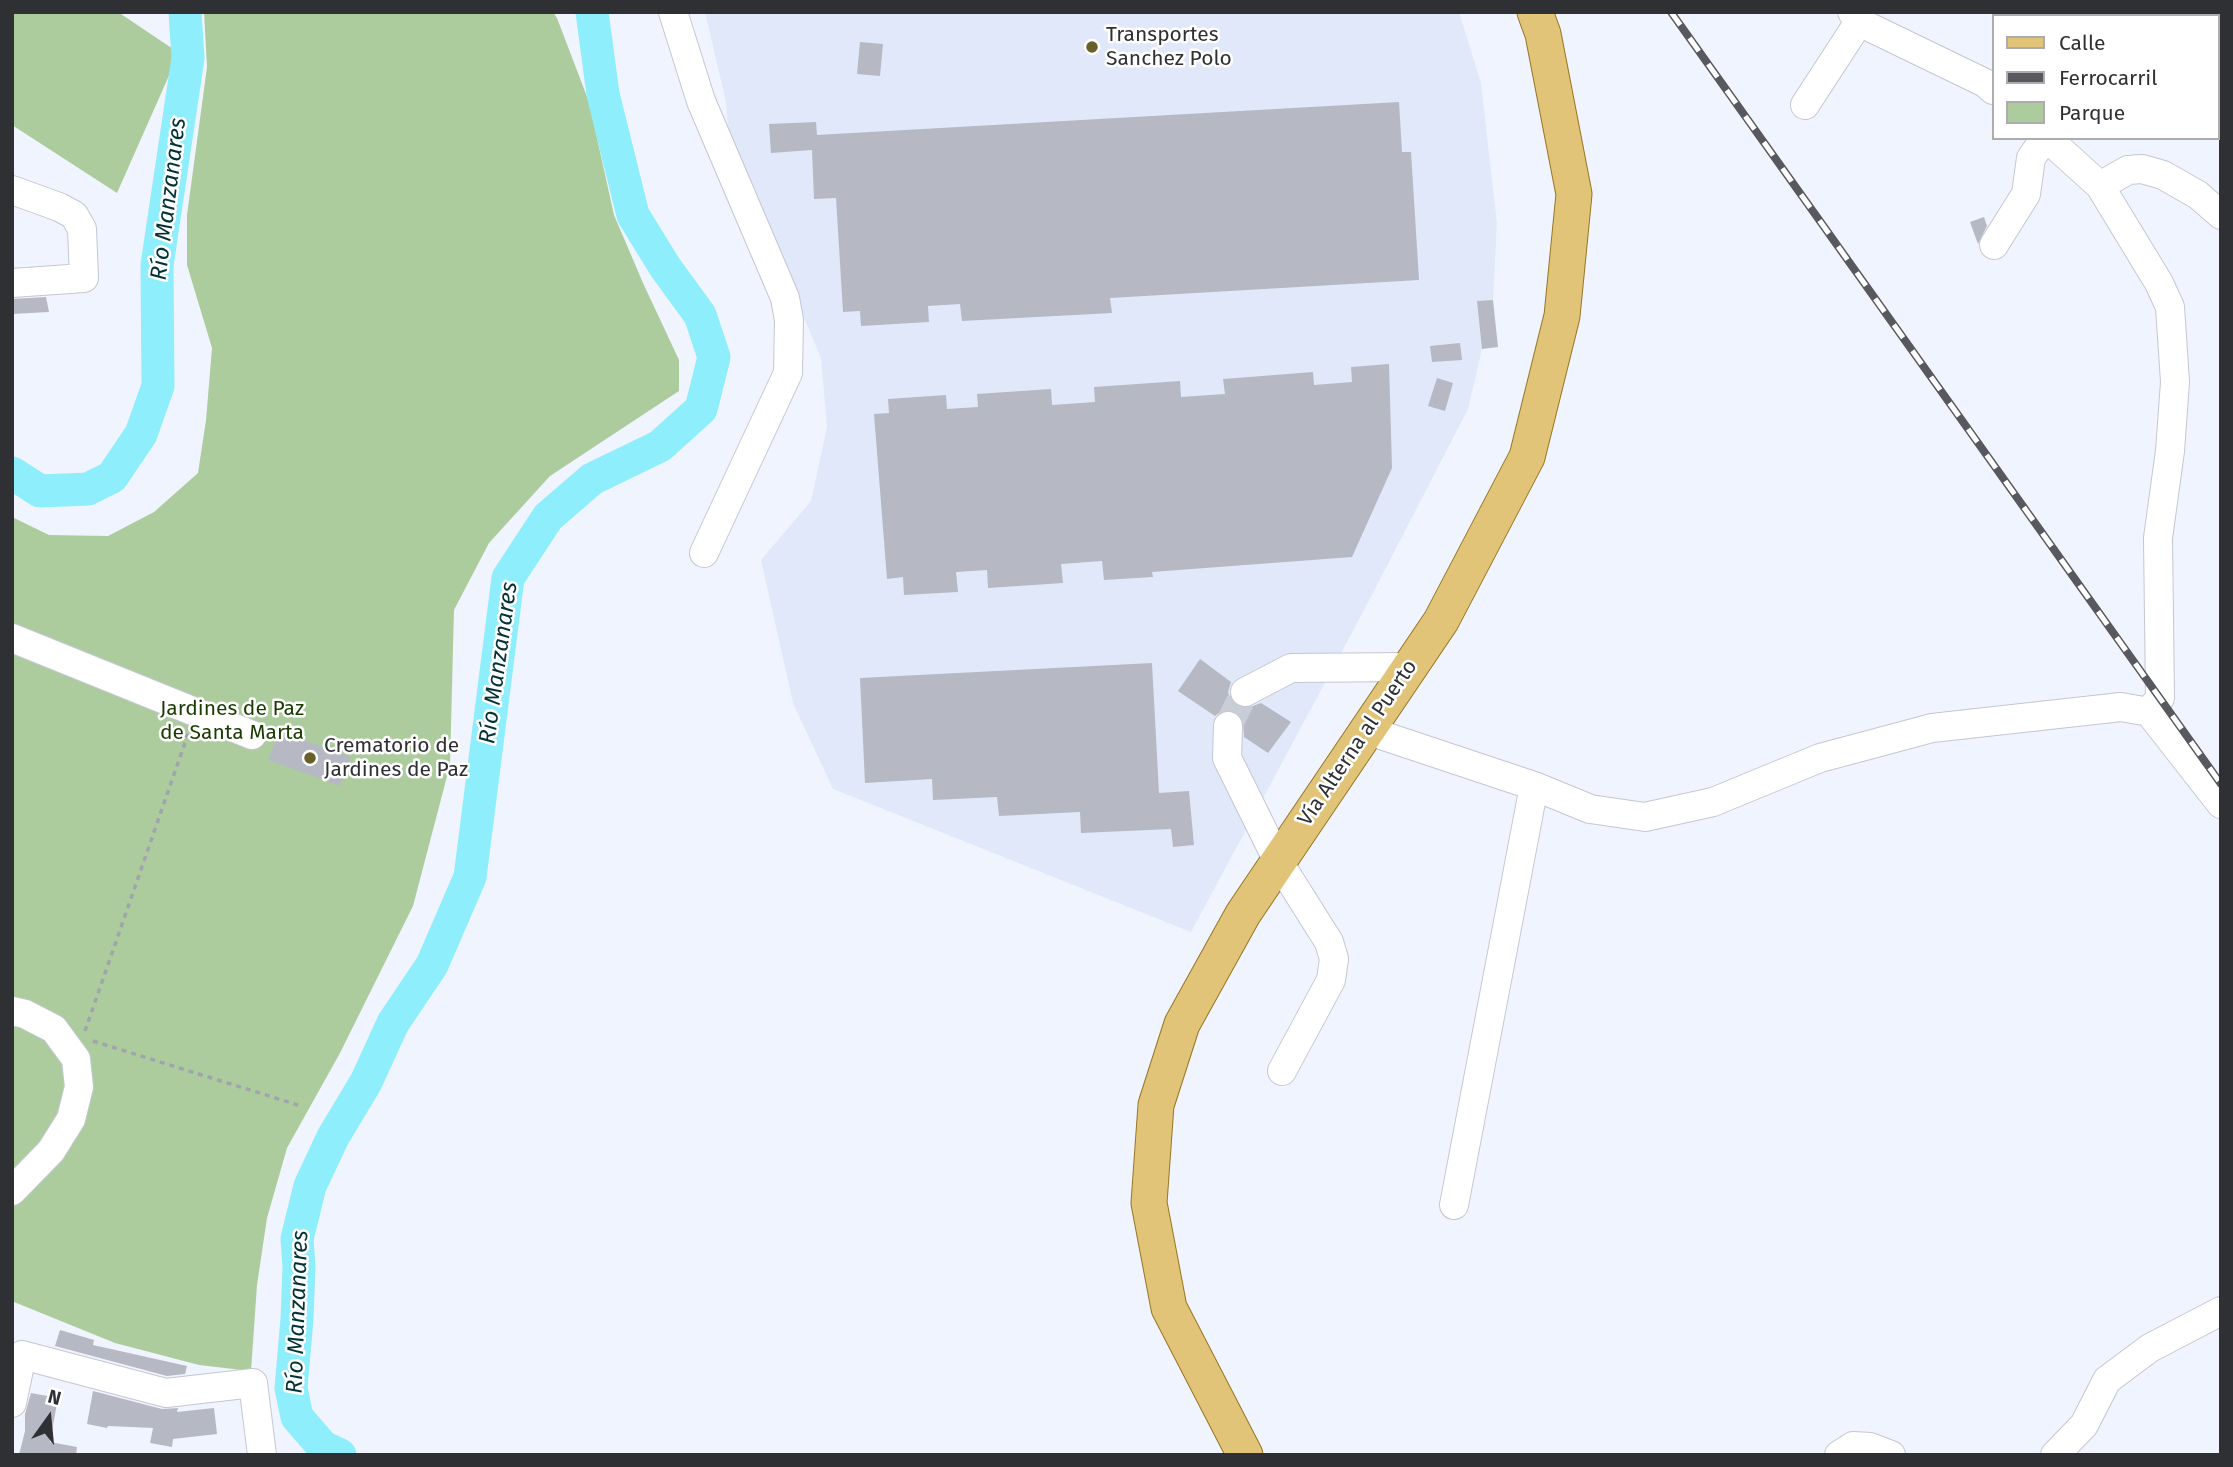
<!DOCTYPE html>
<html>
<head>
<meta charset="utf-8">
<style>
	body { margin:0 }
	#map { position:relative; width:2233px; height:1467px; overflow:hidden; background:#f0f4ff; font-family:"Fira Sans",sans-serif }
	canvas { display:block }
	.frame { position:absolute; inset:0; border:14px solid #2f3034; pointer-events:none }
	.legend { position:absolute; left:1992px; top:14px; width:228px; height:126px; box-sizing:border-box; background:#fff; border:2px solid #acacae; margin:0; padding:9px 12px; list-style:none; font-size:21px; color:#2f3034 }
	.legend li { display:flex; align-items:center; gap:14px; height:35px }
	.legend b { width:35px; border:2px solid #acacae }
	.north { position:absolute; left:14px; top:1383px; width:70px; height:70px; -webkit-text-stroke:5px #fff; paint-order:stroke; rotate:15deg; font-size:19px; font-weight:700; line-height:28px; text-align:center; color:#2f3034 }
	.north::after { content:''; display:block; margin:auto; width:24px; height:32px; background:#2f3034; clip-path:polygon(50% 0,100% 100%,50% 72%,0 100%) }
</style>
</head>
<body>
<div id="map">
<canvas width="2233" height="1467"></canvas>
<div class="frame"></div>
<ul class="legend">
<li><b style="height:9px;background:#e1c477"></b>Calle</li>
<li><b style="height:9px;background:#57595e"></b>Ferrocarril</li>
<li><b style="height:19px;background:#adcc9d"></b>Parque</li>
</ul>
<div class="north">N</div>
</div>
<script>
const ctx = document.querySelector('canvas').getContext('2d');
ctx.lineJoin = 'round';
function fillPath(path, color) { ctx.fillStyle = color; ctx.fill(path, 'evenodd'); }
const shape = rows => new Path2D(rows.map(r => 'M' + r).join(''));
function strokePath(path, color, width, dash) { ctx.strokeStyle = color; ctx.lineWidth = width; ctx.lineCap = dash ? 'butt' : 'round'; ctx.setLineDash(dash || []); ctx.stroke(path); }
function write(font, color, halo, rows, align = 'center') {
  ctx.font = font + ' "Fira Sans",sans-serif'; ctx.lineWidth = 5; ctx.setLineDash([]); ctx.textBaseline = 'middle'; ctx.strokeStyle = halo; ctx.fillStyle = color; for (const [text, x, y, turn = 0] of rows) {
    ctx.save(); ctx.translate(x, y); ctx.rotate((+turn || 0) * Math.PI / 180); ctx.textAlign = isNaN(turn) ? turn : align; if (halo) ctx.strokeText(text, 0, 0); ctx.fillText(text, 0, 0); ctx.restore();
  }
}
fillPath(shape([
	[705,12,1459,12,1481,83,1497,224,1493,300,1478,301,1482,349,1468,409,1362,614,1191,932,833,789,793,703,761,560,811,501,827,427,821,358,729,141,726,102]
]), '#e1e8f9');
fillPath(shape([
	[12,12,118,12,179,53,117,193,12,125],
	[204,12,553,12,557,18,589,102,614,215,643,283,679,360,679,391,550,476,489,543,454,610,450,765,413,906,340,1053,287,1148,267,1218,257,1285,251,1371,199,1365,115,1343,14,1302,12,1312,12,517,49,535,108,536,154,512,198,473,206,420,212,348,187,265,187,215,207,67]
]), '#adcc9d');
strokePath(shape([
	[12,473,40,491,88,489,112,477,141,434,158,386,157,265,188,58,185,12],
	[340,1455,323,1447,297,1417,291,1388,297,1319,299,1266,297,1239,310,1186,333,1137,366,1082,393,1023,432,965,470,877,508,578,548,517,592,479,660,446,701,409,714,357,700,315,665,267,633,215,603,94,592,12]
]), '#8feefb', 33);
fillPath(shape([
	[860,42,883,44,880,76,857,74],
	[1399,102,1402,152,1411,152,1419,280,1110,298,1112,313,962,321,960,304,928,306,929,322,861,326,860,311,843,312,836,198,814,199,812,150,771,153,769,124,816,122,817,135],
	[1984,217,1987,226,1978,244,1970,222],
	[46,297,49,312,12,314,12,299],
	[1493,300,1498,347,1482,349,1477,301],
	[1460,343,1462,360,1432,362,1430,346],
	[1389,364,1392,468,1352,557,1152,572,1153,577,1104,580,1102,561,1061,564,1063,583,988,588,987,570,956,572,958,592,904,595,903,577,887,579,874,414,889,413,888,399,946,395,947,409,978,407,977,394,1051,389,1052,405,1095,402,1094,387,1180,381,1181,397,1225,394,1223,379,1313,372,1314,385,1352,382,1351,367],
	[1437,378,1453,383,1445,411,1428,406],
	[1200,659,1231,682,1228,692,1230,699,1236,706,1245,709,1261,703,1291,722,1268,753,1244,737,1243,719,1237,712,1228,709,1221,711,1215,716,1178,691],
	[1152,663,1159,793,1189,791,1194,845,1173,847,1171,829,1081,833,1080,812,999,816,997,797,933,800,932,779,865,783,860,678],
	[279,731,351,757,340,786,268,760],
	[60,1330,94,1340,93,1345,187,1366,185,1374,167,1376,55,1346],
	[93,1391,162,1409,178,1408,177,1412,214,1408,217,1434,173,1439,172,1447,150,1443,153,1428,108,1426,107,1428,87,1424],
	[31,1393,58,1398,50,1442,77,1447,76,1455,19,1455,25,1431,25,1414]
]), '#b6b9c4');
strokePath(shape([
	[1228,726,1245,692]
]), '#c9cdd6', 28, [28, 14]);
const minor = shape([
	[673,12,701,101,785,298,789,320,788,373,704,553],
	[1852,12,1859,22,1985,83,1993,90],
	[2122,12,2132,12],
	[2021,16,2024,12],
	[1805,105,1859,22],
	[2047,138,2100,186,2159,283,2170,307,2175,382,2170,451,2158,538,2160,698,2149,712],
	[2100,186,2128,170,2142,169,2163,175,2198,195,2221,215],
	[12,190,59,207,74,215,82,229,84,278,12,283],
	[1994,245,2026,194,2031,158,2045,138],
	[12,638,252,735],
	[1245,692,1291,668,1409,667],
	[1228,726,1227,758,1278,861,1329,942,1334,959,1331,980,1282,1071],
	[1366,730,1534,786,1590,809,1645,817,1713,802,1820,758,1932,728,2121,707,2149,712,2221,804],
	[12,1011,25,1014,54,1029,76,1059,79,1087,71,1119,51,1151,12,1191],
	[1454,1205,1534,786],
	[12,1403,22,1355,166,1393,253,1383,262,1455],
	[1839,1455,1853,1446,1870,1447,1891,1455],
	[2055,1455,2084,1425,2107,1380,2150,1348,2221,1311]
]);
const major = shape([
	[1245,1455,1169,1308,1149,1203,1156,1105,1182,1024,1243,914,1441,621,1527,457,1562,316,1574,194,1543,34,1535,12]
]);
strokePath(minor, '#c3c7d2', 30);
strokePath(major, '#967624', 37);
strokePath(shape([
	[85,1031,188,734],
	[93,1041,298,1105]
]), '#a1a4ac', 3.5, [5, 5]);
strokePath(minor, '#fff', 28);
strokePath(major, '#e1c477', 35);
const rail = shape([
	[1671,12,2221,784]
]);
strokePath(rail, '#57595e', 8);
strokePath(rail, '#fff', 5, [16]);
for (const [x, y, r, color] of [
	[1092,47,7,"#685f2b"],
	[310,758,7,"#685f2b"]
]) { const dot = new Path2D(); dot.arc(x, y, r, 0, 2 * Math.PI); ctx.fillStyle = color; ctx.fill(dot); strokePath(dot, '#fff', 2.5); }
write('21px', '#2f3034', '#fff', [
	["Transportes",1106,35],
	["Sanchez Polo",1106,59],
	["Crematorio de",324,746],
	["Jardines de Paz",324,770]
], 'left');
write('21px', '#1a3c00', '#fff', [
	["Jardines de Paz",232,709],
	["de Santa Marta",232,733]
]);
write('21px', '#2f3034', '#fff', [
	["Vía Alterna al Puerto",1358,743,-56]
]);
write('italic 23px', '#023237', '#fff', [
	["Río Manzanares",169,199,-83],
	["Río Manzanares",499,663,-82],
	["Río Manzanares",298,1312,-88]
]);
</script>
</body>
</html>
